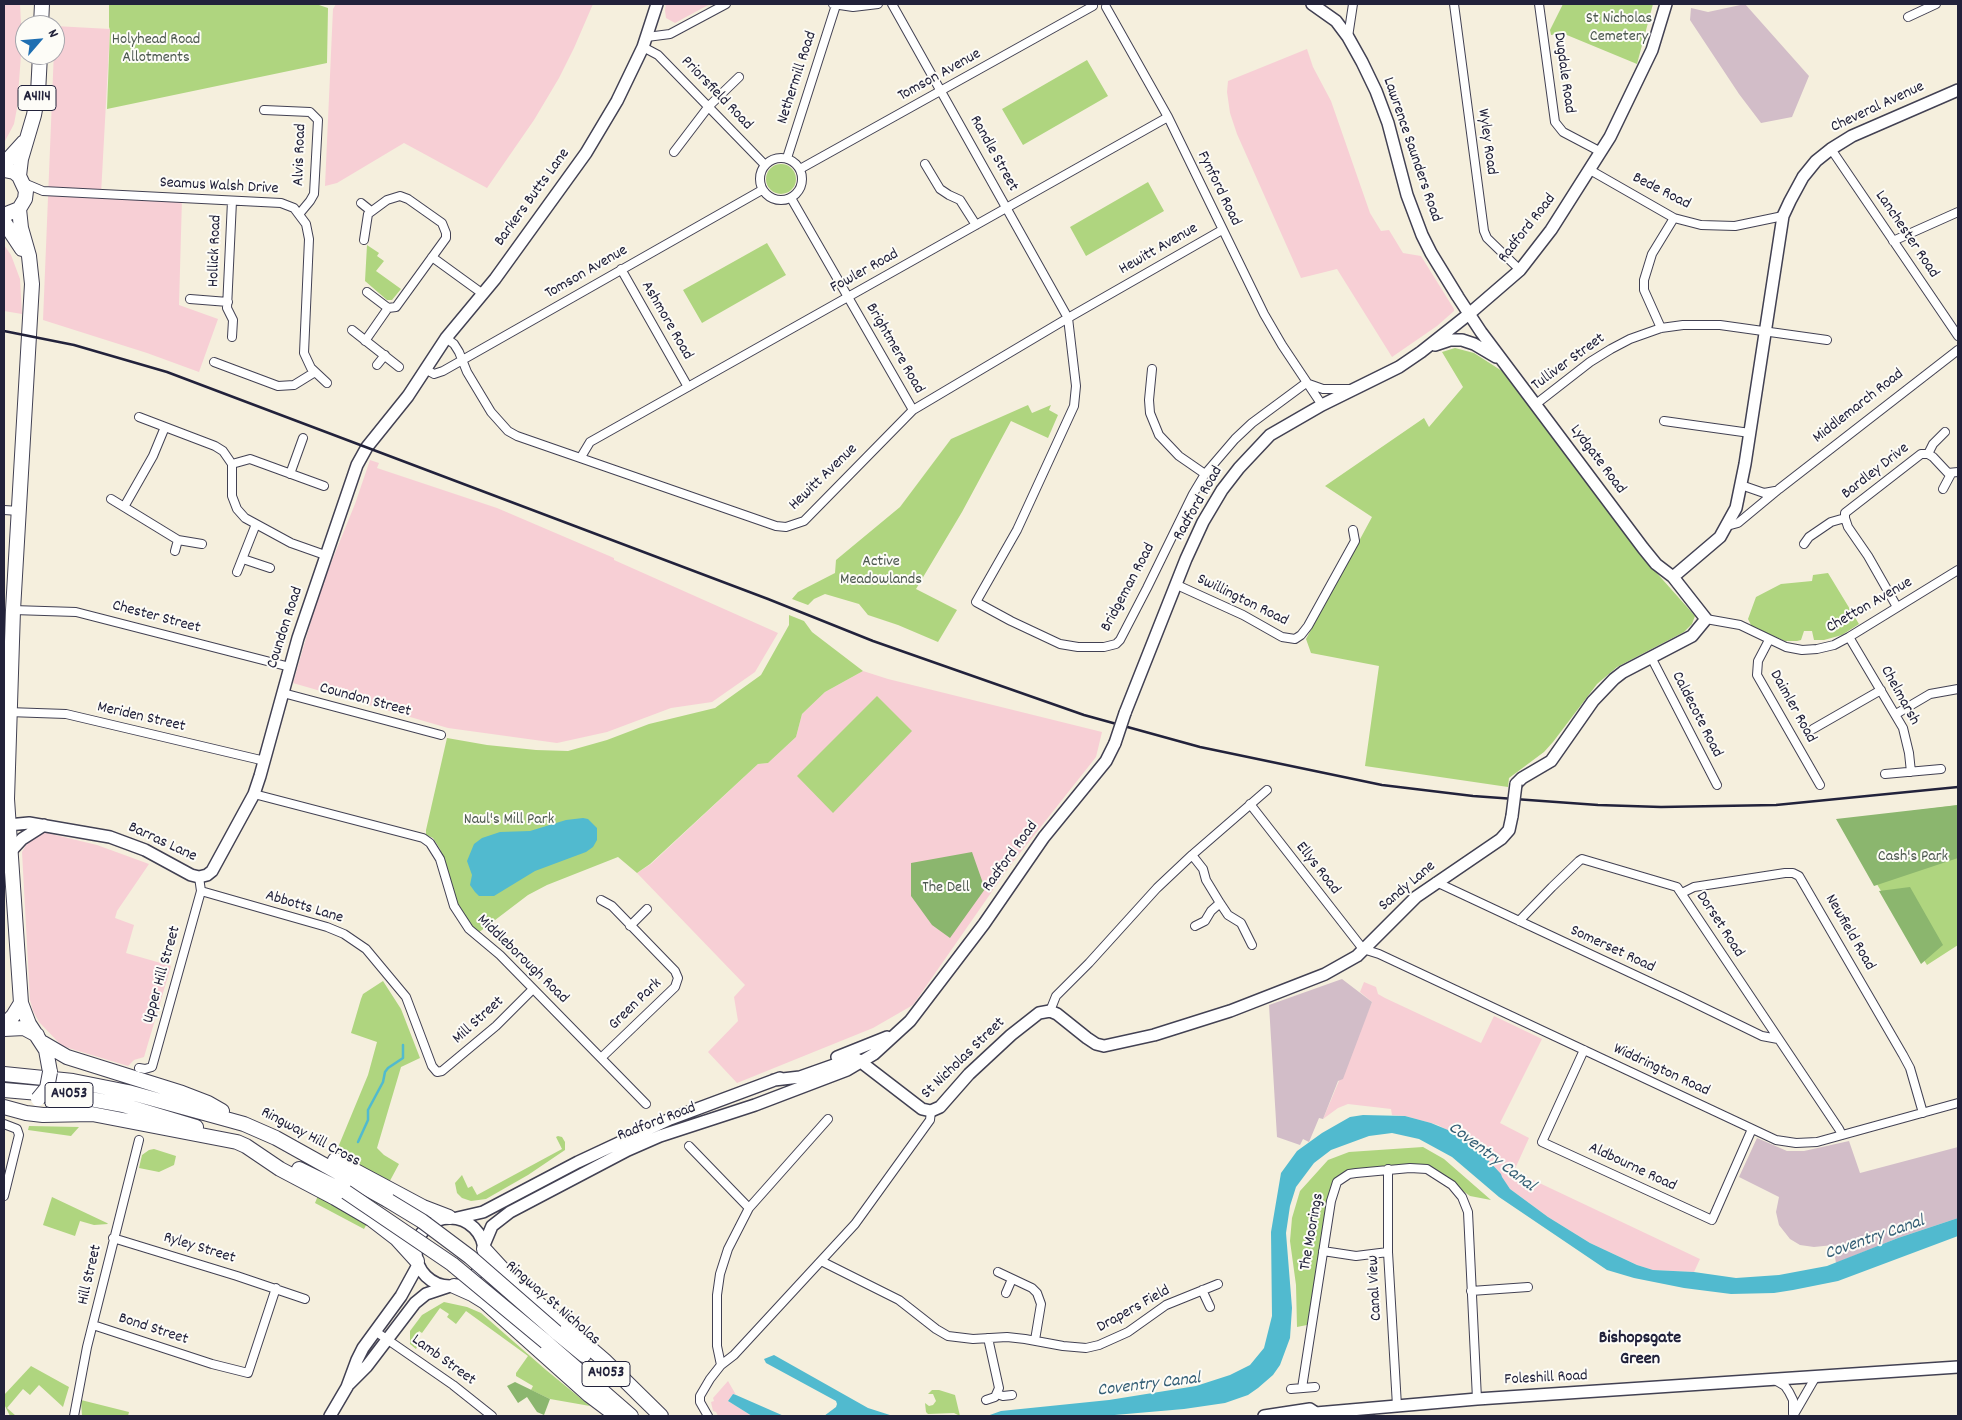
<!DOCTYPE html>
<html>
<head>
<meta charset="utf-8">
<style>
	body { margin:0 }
	#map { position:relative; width:1962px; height:1420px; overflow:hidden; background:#f5efdd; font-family:Dekko,sans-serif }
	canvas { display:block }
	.frame { position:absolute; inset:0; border:5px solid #22223b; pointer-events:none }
	.north { position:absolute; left:15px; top:15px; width:50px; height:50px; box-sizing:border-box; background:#fdfcf7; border:1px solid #a5a5ac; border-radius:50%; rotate:63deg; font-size:14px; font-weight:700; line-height:20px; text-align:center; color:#22223b }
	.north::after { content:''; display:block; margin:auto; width:18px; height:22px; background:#1f6fb2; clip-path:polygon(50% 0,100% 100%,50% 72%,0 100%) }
</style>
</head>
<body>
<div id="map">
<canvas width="1962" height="1420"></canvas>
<div class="frame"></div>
<div class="north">N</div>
</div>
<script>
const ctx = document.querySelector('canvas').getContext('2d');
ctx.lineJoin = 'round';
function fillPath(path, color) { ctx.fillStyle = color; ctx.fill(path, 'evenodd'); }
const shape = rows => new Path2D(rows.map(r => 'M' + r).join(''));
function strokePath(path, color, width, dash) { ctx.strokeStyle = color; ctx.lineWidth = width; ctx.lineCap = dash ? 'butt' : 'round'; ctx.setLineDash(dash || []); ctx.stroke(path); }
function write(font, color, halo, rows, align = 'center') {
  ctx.font = font + ' Dekko,sans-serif'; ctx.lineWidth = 4; ctx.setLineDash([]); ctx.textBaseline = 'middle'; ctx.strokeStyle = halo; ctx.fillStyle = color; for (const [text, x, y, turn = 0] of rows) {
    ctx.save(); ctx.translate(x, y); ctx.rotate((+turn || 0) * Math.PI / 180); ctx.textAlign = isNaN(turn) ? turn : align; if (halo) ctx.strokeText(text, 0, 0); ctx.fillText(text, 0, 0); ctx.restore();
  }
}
fillPath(shape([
	[4,4,20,4,22,42,17,108,14,124,4,143],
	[336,4,593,4,574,48,559,78,534,120,487,188,404,143,337,183,325,186,333,9],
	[666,4,710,4,675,23,666,18,665,10],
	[55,26,110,29,101,194,182,198,179,305,218,319,199,372,147,353,43,320],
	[1307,49,1313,67,1331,101,1370,213,1381,231,1389,230,1403,253,1421,256,1454,309,1454,311,1437,326,1392,357,1337,269,1301,278,1237,134,1230,113,1227,92,1228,81],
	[4,245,11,255,20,279,22,314,4,311],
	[370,460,379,463,377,468,497,508,614,558,614,560,778,633,755,672,712,702,671,708,607,732,557,743,448,728,293,683,320,590,355,504],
	[863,671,888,679,1102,732,1096,757,1009,867,913,1005,873,1028,737,1083,708,1052,738,1021,734,997,745,985,637,873,651,864,758,764,768,763,796,737,802,714,825,692],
	[43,832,97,845,149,864,117,911,115,918,134,925,126,953,171,966,144,1057,134,1060,128,1066,62,1046,39,1022,33,1011,30,1000,22,852,30,838],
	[1364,982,1376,987,1378,994,1385,998,1481,1043,1494,1016,1542,1039,1500,1123,1529,1138,1514,1171,1700,1259,1694,1272,1653,1270,1637,1265,1590,1243,1548,1217,1510,1189,1482,1153,1474,1145,1438,1125,1405,1116,1392,1115,1391,1109,1348,1104,1338,1108,1323,1119,1372,1002,1360,992],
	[728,1381,736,1395,733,1394,728,1401,752,1416,718,1416,716,1412,713,1411,711,1402,714,1401,713,1398]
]), '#f7cfd5');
fillPath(shape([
	[1745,4,1809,76,1792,117,1761,123,1739,94,1690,20,1691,8,1708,12],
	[1342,979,1372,1002,1343,1079,1338,1081,1323,1119,1319,1118,1309,1142,1303,1139,1300,1145,1277,1137,1269,1005],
	[1757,1138,1787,1151,1804,1151,1849,1141,1860,1173,1958,1147,1958,1218,1898,1238,1836,1263,1833,1245,1814,1247,1800,1245,1790,1239,1779,1225,1776,1212,1779,1197,1739,1177]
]), '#d2bdc8');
fillPath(shape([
	[111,4,316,4,328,8,327,63,107,109,110,30,109,27,109,5],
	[1563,4,1653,4,1637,64,1562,33,1551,35,1550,30],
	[1087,60,1108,96,1023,145,1002,109],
	'766 179a15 15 0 1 1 30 0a15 15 0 1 1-30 0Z',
	[1148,182,1164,211,1086,256,1070,227],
	[767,243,786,275,702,323,683,290],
	[367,245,379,253,377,256,384,261,376,271,401,289,392,300,387,300,365,281],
	[1455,348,1474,353,1502,371,1655,571,1695,616,1692,624,1684,632,1617,667,1597,684,1553,742,1544,752,1509,778,1508,787,1365,766,1379,666,1311,653,1306,639,1372,517,1325,486,1424,418,1429,427,1463,387,1442,352],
	[1028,405,1032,413,1051,405,1049,410,1058,415,1048,438,1011,421,962,512,916,589,957,610,938,642,898,625,868,615,859,604,825,594,814,599,808,605,792,599,798,592,835,573,836,560,900,507,951,439],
	[1828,573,1859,624,1842,635,1824,640,1814,640,1812,631,1804,631,1801,640,1797,641,1785,641,1752,627,1748,619,1756,597,1781,584,1812,581,1813,575],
	[789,615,804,621,812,632,863,671,825,692,802,714,796,737,768,763,758,764,650,864,637,873,618,857,547,885,528,895,478,933,463,916,458,906,440,849,433,838,426,835,426,830,447,738,487,745,536,750,568,751,607,740,649,724,715,708,761,675,789,625],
	[877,696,912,731,833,813,797,776],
	[1958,805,1958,945,1927,965,1878,886,1844,820],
	[383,981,401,1009,420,1058,401,1067,377,1148,384,1155,399,1164,364,1229,315,1203,368,1075,377,1042,351,1033,361,999,363,994],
	[29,1126,79,1127,71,1136,28,1130],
	[558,1136,562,1137,565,1142,565,1150,528,1175,486,1199,471,1201,462,1198,457,1193,455,1183,462,1175,468,1188,472,1186,477,1195,562,1149,556,1137],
	[1423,1147,1444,1159,1491,1200,1470,1196,1430,1167,1351,1169,1335,1180,1307,1325,1297,1327,1296,1285,1290,1241,1292,1218,1300,1191,1328,1160,1349,1152],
	[154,1149,176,1156,174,1165,159,1172,139,1168,142,1155,149,1150],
	[52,1197,107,1223,108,1224,94,1225,80,1221,75,1236,43,1225],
	[444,1302,467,1307,481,1313,546,1370,590,1406,550,1399,531,1390,533,1386,516,1376,516,1373,528,1356,466,1311,456,1324,447,1317,449,1314,440,1308,422,1333,419,1331,416,1336,418,1338,414,1345,417,1347,416,1349,410,1344,410,1331,422,1315],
	[31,1366,69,1387,63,1407,39,1385,30,1395,23,1389,7,1408,16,1416,10,1416,4,1404,4,1395],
	[932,1390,939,1390,955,1395,960,1416,954,1413,928,1414,926,1412,925,1403,929,1406,933,1405,936,1401,933,1394,928,1394],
	[81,1400,129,1412,128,1416,82,1416]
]), '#afd57f');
fillPath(shape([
	[1958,805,1958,858,1874,886,1836,819],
	[972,852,985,889,950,938,932,925,911,896,911,863],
	[1910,887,1943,945,1921,964,1879,891],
	[515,1382,550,1399,544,1415,537,1412,527,1397,518,1403,507,1386]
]), '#8bb66e');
fillPath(shape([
	[583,818,588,819,597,828,597,840,593,847,586,852,535,871,494,896,479,896,475,892,470,885,472,875,467,861,474,844,482,838,500,832,530,831,566,820],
	[1363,1115,1405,1116,1431,1123,1448,1130,1474,1145,1501,1174,1502,1177,1510,1189,1548,1217,1590,1243,1637,1265,1653,1270,1694,1272,1736,1278,1779,1275,1827,1266,1898,1238,1958,1218,1958,1236,1838,1281,1793,1290,1774,1293,1731,1294,1684,1288,1634,1278,1607,1270,1499,1197,1452,1157,1419,1139,1392,1133,1369,1136,1331,1150,1314,1163,1296,1187,1290,1206,1286,1233,1292,1308,1290,1338,1280,1365,1273,1375,1258,1388,1248,1395,1225,1403,1184,1409,1103,1416,987,1416,1001,1411,1109,1400,1196,1386,1230,1375,1250,1365,1264,1348,1272,1316,1271,1232,1281,1173,1297,1151,1322,1133,1350,1117],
	[774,1355,868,1408,893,1416,824,1416,836,1407,837,1404,836,1401,766,1363,764,1359],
	[733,1394,736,1395,784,1416,752,1416,728,1401]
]), '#51bacf');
strokePath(shape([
	[358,1142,368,1120,368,1110,383,1082,385,1072,388,1068,403,1058,403,1045]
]), '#51bacf', 2.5);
const street = shape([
	[833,4,853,7,878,4],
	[892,4,1068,318,1076,386,1074,406,1017,530,976,602,1011,621,1060,644,1078,647,1104,647,1116,644,1120,640,1147,588,1193,494,1205,474,1235,439,1252,423,1306,383,1323,389,1351,389],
	[1454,4,1484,231,1487,238,1520,270],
	[1539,4,1555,122,1563,132,1601,152],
	[1106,7,1168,117,1264,314,1282,345,1322,405],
	[1908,17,1936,4],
	[647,37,670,34,726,4],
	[1348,37,1353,4],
	[643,47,658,55,765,165],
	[264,110,310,112,318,120,314,194,310,201,300,213],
	[1831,149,1958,336],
	[674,152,709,106,739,77],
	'760 179a21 21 0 1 1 42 0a21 21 0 1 1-42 0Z',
	[787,158,836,5],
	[925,164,940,189,949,195,960,200,976,225],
	[800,169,1093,6],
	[1590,170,1674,218,1701,225,1735,226,1783,216],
	[24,183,43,191,281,203,294,208,306,224,309,239,304,353,311,368,327,383],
	[791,198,913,410],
	[232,201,227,308,233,320,232,337],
	[361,203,371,211],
	[364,240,368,214,387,200,400,196,408,199,442,223,446,233,446,238,396,307,388,308,365,341],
	[1893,241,1958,212],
	[432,257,483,294],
	[621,269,688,387],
	[367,292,388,308],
	[190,299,228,302],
	[1661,328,1644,290,1644,280,1652,254,1674,218],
	[352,330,399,367],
	[446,338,454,344,459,352,467,372,491,412,508,431,517,436,776,526,786,527,804,521,913,410,1068,318,1222,230],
	[214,362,278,386,294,385,315,372],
	[377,365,385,355],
	[425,369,434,374,443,371,762,190],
	[1152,369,1149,400,1150,413,1159,435,1179,456,1205,474],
	[1536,404,1590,362,1611,349,1630,339,1661,328,1683,325,1720,325,1827,340],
	[139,417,215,446,223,451,232,464,232,496,237,509,245,518,291,543,325,555],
	[1664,421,1750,433],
	[1928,454,1933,444,1945,432],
	[581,457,590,442,1168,117],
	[232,464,250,459,324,486],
	[290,474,303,438],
	[1741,485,1764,493,1775,491],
	[1943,489,1951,474],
	[111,499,178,540,202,544],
	[124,507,153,456,165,427],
	[4,510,19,511],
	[1727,526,1738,523,1779,489,1958,350],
	[1804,544,1809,537,1831,522,1845,518],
	[175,551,178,540],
	[243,559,270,568],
	[237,572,256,524],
	[1177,585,1243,615,1282,637,1295,639,1301,635,1308,626,1355,541,1353,530],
	[1897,607,1868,556,1848,527,1845,518,1845,513,1921,454,1928,454,1933,457,1948,473,1958,472],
	[13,610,76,612,290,667],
	[1706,619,1740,625,1786,647,1802,650,1817,649,1834,645,1849,637,1958,570],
	[1849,637,1903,728,1909,753,1911,772],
	[1769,640,1758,661,1757,675,1820,785],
	[1651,657,1717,785],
	[283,693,441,735],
	[8,712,66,714,265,761],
	[1896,714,1930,694,1958,689],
	[1813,729,1881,690],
	[1885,774,1941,769],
	[254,794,423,838,430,843,440,859,454,906,469,929,500,955,646,1104],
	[1250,804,1363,949,1379,954,1776,1140,1796,1143,1817,1142,1958,1103],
	[1192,855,1203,869,1206,880,1220,903,1228,915,1241,923,1252,945],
	[1436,882,1682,997,1762,1036,1778,1039],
	[201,891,327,927,344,934,366,949,406,997,432,1066,437,1072,442,1071,496,1026,533,989],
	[1682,893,1694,887,1785,873,1793,873,1799,876,1903,1055,1910,1068,1923,1113],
	[601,900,612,906,675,971,678,978,675,987,601,1058],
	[1519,921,1552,887,1579,861,1582,859,1677,887,1839,1129,1842,1135],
	[630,926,647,909],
	[1195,926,1205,921,1211,911,1220,903],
	[1050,1011,1056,996,1089,963,1157,888,1192,855,1267,790],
	[1584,1050,1542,1142,1712,1220,1752,1129],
	[139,1068,145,1069,152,1067,201,891,199,877],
	[4,1124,17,1129,19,1135,4,1196],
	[689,1146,749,1208],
	[1388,1169,1388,1252,1397,1406],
	[113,1238,237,1276,305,1299],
	[1323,1251,1356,1256,1388,1252],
	[821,1261,899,1300,936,1329,948,1336,973,1339,1007,1337,1025,1339,1063,1346,1086,1348,1099,1345,1128,1332,1166,1305,1218,1284],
	[998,1272,1032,1288,1037,1293,1041,1304,1035,1340],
	[1202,1290,1210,1307],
	[1471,1291,1528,1287],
	[1006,1293,1012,1279],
	[93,1325,212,1364,248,1373,276,1288],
	[375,1331,453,1385,492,1416],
	[721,1365,717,1346,717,1295,720,1274,728,1249,749,1208,828,1119],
	[1775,1380,1785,1386,1789,1392,1793,1400,1793,1414],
	[1302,1388,1331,1201,1337,1182,1349,1174,1356,1173,1410,1168,1427,1169,1452,1185,1462,1197,1468,1212,1477,1399],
	[1291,1389,1315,1387],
	[997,1394,1003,1396,1012,1395],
	[986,1400,995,1397,999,1388,988,1338],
	[74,1416,87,1347,139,1140],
	[708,1416,700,1402,700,1396,710,1379,721,1365,734,1355,855,1224,930,1120,931,1111],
	[1793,1416,1815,1378]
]);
const secondary = shape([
	[1312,4,1336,21,1348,37,1362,62,1376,91,1388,123,1407,195,1422,235,1431,253,1458,297,1481,332,1643,548,1656,564,1673,577,1706,619,1692,636,1623,672,1614,679,1593,701,1551,761,1522,778,1516,784],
	[1435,345,1450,340,1462,340,1474,344,1496,357],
	[1673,577,1720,537,1736,508,1745,464,1783,216,1790,201,1803,177,1816,161,1831,149,1852,136,1958,90],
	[1125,713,1186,559,1203,522,1222,490,1239,468,1270,435,1322,405,1399,367,1421,352,1469,314,1520,270,1551,230,1610,137,1652,50,1666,4],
	[8,825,29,823,110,837,145,850,191,875,199,877,207,875,212,871,254,794,260,776,298,638,357,465,367,447,408,396,446,338,495,279,586,153,617,101,643,47,657,4],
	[11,851,22,839,44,825],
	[837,1057,887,1037],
	[774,1080,800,1077,848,1060,857,1059,922,1109,931,1111,940,1107,969,1074,1011,1035,1039,1013,1050,1011,1057,1014,1087,1038,1096,1044,1104,1046,1154,1035,1230,1011,1325,974,1357,956,1416,897,1501,839,1509,830,1512,816],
	'416 1252a34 34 0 1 1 68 0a34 34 0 1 1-68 0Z',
	[457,1218,483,1212,578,1162,670,1119,780,1078],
	[484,1245,492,1226,510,1212,628,1150,660,1136,755,1105,847,1070,874,1054,910,1021,984,924,1044,837,1106,761,1115,743],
	[349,1384,367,1366,415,1303,426,1294,450,1286],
	[330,1416,347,1387,357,1360,363,1348,401,1296,418,1265],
	[1264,1416,1310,1409,1316,1413,1477,1399,1958,1367]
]);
const highway = shape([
	[41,25,42,4],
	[4,164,24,142],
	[4,170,14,172,19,176,26,191,25,199,19,209,4,215],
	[19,176,21,159,34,115,38,93,40,55],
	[19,209,21,228,29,256,32,284,13,610,7,799,21,1003,29,1024,46,1050,50,1072],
	[4,222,22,249],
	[4,1025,13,1016,21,1003],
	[4,1029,24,1028,37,1035],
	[43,1043,67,1057,182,1093,208,1103,222,1111],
	[4,1074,73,1081,128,1092,244,1124,276,1138,389,1201],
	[4,1090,74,1096,123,1105,196,1127],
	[4,1107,26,1113,43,1115,92,1114,237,1142,246,1146,280,1169,335,1198,371,1219,397,1239,417,1261],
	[335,1160,423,1207,449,1217],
	[299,1169,346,1192],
	[484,1249,518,1286,604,1360,661,1416],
	[454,1286,472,1294,485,1302,589,1395,617,1416],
	[556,1332,584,1355],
	[546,1342,631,1416]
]);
strokePath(street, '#424153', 10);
strokePath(secondary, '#424153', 14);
strokePath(highway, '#424153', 16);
strokePath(street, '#fff', 8);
strokePath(secondary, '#fff', 11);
strokePath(highway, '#fff', 14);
strokePath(shape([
	[4,331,74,345,167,372,768,599,873,641,1084,715,1200,747,1382,785,1473,796,1598,805,1661,807,1776,805,1958,787]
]), '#22223b', 2.5);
const secondaryBridge = shape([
	[1115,743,1125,713],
	[1512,816,1516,784]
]);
const highwayBridge = shape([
	[38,1099,47,1088,50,1072],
	[346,1192,452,1264,546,1342],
	[389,1201,422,1221,470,1257,556,1332]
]);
strokePath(secondaryBridge, '#424153', 14, []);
strokePath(highwayBridge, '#424153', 16, []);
strokePath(secondaryBridge, '#fff', 11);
strokePath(highwayBridge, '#fff', 14);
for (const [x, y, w] of [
	[37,98,38],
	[69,1095,48],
	[606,1374,48]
]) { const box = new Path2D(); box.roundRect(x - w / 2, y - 12.5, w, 25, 4); ctx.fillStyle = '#fdfcf7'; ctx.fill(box); strokePath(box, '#22223b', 1); }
write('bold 15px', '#22223b', null, [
	["A4114",37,98],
	["A4053",69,1095],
	["A4053",606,1374]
]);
write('16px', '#4c584f', '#fdfcf7', [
	["St Nicholas",1619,20],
	["Cemetery",1619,38],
	["Holyhead Road",156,41],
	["Allotments",156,59],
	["Active",881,563],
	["Meadowlands",881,581],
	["Naul's Mill Park",509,821],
	["Cash's Park",1913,858],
	["The Dell",946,889]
]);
write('16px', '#22223b', '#fdfcf7', [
	["Dugdale Road",1563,73,82],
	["Tomson Avenue",940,76,-29],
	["Nethermill Road",798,78,-72],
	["Priorsfield Road",716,94,46],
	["Cheveral Avenue",1878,108,-25],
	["Wyley Road",1486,142,82],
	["Lawrence Saunders Road",1411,150,71],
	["Randle Street",993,154,61],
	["Alvis Road",301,155,-88],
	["Seamus Walsh Drive",219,187,3],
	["Fynford Road",1218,189,64],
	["Bede Road",1661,192,27],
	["Barkers Butts Lane",533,198,-54],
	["Radford Road",1528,229,-52],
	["Lanchester Road",1906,235,56],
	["Hewitt Avenue",1159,250,-30],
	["Hollick Road",216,251,-88],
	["Fowler Road",865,272,-29],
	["Tomson Avenue",587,273,-30],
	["Ashmore Road",666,321,60],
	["Brightmere Road",894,349,60],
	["Tulliver Street",1569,363,-36],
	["Middlemarch Road",1859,407,-38],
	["Lydgate Road",1597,460,53],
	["Bardley Drive",1876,472,-38],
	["Hewitt Avenue",824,478,-44],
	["Radford Road",1199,504,-60],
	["Bridgeman Road",1129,588,-62],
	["Swillington Road",1242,601,26],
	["Chetton Avenue",1870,606,-30],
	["Chester Street",156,618,15],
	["Coundon Road",286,628,-72],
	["Chelmarsh",1899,696,61],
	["Coundon Street",365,701,15],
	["Daimler Road",1792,707,61],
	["Caldecote Road",1696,715,63],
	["Meriden Street",141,718,13],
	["Barras Lane",162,843,25],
	["Radford Road",1011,857,-54],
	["Ellys Road",1317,869,52],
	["Sandy Lane",1408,887,-40],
	["Abbotts Lane",304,908,17],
	["Dorset Road",1719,925,57],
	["Newfield Road",1849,933,60],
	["Somerset Road",1612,950,25],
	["Middleborough Road",522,960,44],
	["Upper Hill Street",163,975,-74],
	["Green Park",636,1005,-44],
	["Mill Street",479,1021,-42],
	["St Nicholas Street",964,1059,-44],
	["Widdrington Road",1661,1071,25],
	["Radford Road",657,1123,-21],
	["Ringway Hill Cross",310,1138,28],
	["Aldbourne Road",1632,1168,25],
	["The Moorings",1313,1232,-80],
	["Ryley Street",199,1249,17],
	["Hill Street",91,1275,-77],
	["Canal View",1376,1288,-93],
	["Ringway St Nicholas",552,1304,41],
	["Drapers Field",1134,1310,-29],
	["Bond Street",153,1330,18],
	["Lamb Street",443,1361,36],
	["Foleshill Road",1546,1379,-3]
]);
write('italic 18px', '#355f76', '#fdfcf7', [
	["Coventry Canal",1491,1158,37],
	["Coventry Canal",1875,1239,-19],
	["Coventry Canal",1149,1386,-7]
]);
write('bold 18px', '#22223b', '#fdfcf7', [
	["Bishopsgate",1640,1340],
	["Green",1640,1361]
]);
</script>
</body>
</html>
